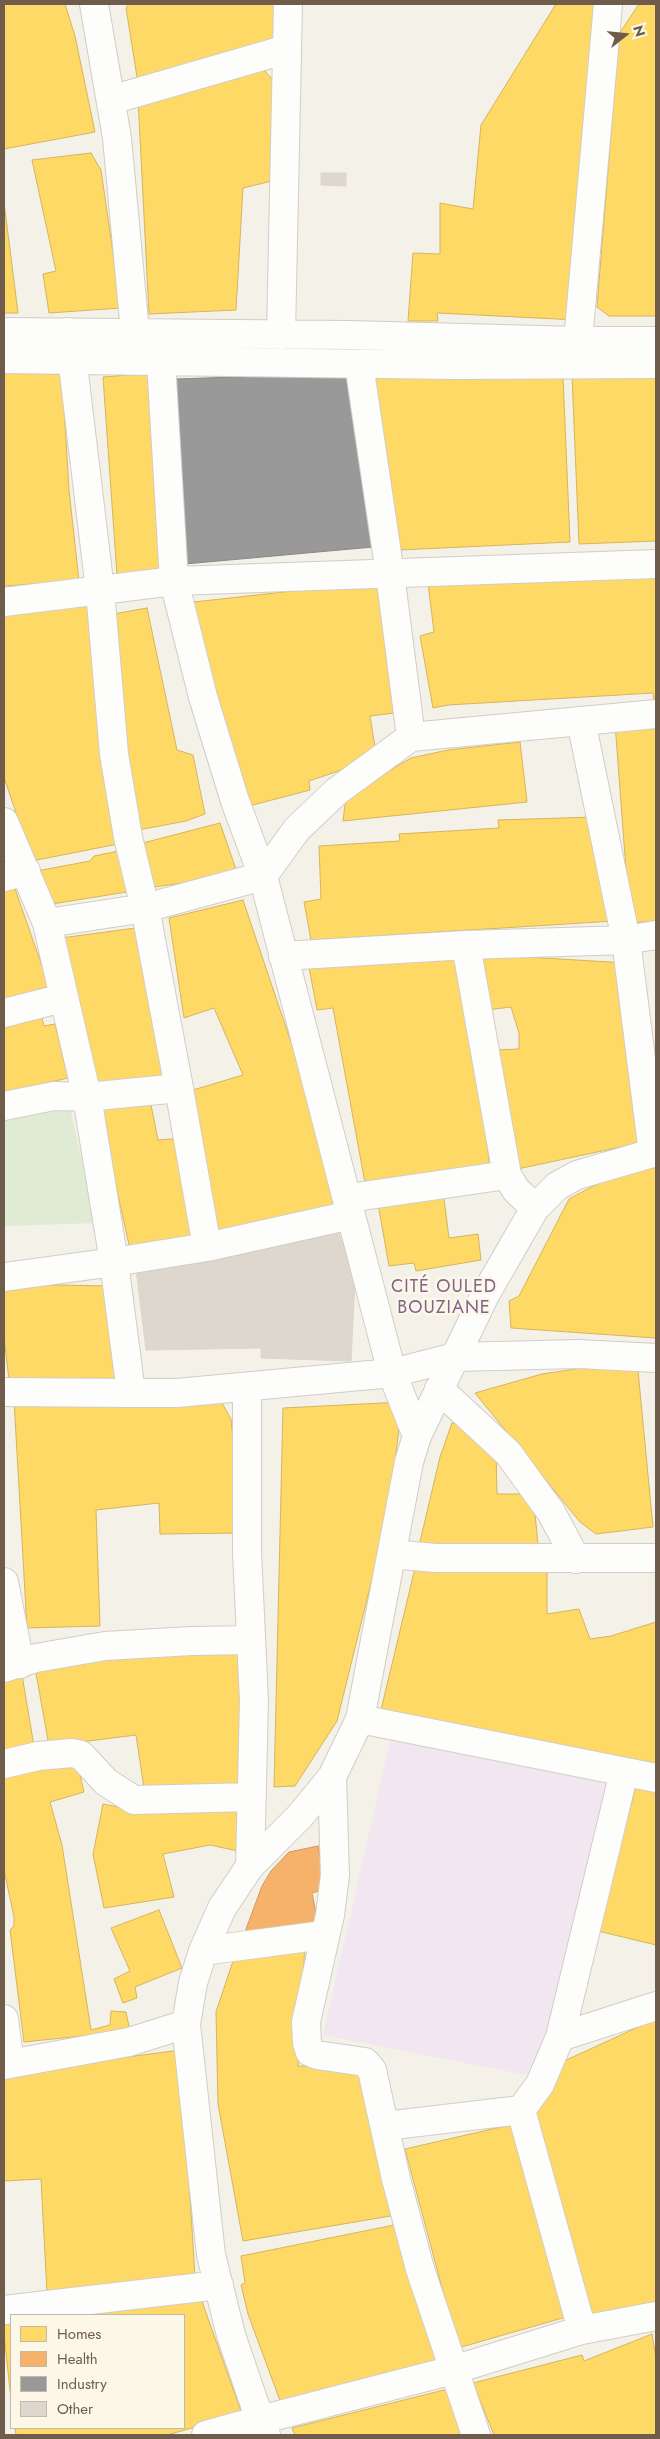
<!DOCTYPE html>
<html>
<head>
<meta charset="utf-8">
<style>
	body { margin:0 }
	#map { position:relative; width:660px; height:2439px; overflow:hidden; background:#f4f1e8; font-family:Jost,sans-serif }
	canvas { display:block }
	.frame { position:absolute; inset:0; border:5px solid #6f5c4b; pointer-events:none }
	.legend { position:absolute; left:10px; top:2314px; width:175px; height:115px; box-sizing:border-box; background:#fdf7e8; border:1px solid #c4b9a9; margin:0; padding:6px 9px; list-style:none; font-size:15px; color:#6f5c4b }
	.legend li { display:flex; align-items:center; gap:10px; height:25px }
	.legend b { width:25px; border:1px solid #c4b9a9 }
	.north { position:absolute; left:600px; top:10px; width:50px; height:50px; -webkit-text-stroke:4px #fdf7e8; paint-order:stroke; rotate:74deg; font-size:14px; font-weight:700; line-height:20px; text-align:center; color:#6f5c4b }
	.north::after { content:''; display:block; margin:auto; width:18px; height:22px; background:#6f5c4b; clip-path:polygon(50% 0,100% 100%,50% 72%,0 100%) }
</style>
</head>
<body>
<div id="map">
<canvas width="660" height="2439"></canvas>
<div class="frame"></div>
<ul class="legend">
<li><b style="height:14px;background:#ffd966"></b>Homes</li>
<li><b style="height:14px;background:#f6b26b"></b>Health</li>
<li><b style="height:14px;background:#999"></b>Industry</li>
<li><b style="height:14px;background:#ddd7ce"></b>Other</li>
</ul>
<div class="north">N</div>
</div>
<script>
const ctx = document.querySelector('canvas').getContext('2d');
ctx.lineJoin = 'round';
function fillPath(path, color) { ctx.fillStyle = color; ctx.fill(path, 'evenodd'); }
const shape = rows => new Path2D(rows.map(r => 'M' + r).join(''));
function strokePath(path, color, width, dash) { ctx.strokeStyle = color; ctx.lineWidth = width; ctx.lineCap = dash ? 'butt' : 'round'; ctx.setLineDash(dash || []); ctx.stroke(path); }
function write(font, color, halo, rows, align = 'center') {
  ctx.font = font + ' Jost,sans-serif'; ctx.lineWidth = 5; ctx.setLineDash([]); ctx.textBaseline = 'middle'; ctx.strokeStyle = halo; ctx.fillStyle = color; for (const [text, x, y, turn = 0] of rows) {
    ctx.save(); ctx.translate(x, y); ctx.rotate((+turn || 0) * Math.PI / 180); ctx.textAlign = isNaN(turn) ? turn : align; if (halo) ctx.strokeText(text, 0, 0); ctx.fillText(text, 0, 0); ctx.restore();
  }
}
fillPath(shape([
	[392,1733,608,1784,542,2078,323,2035]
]), '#f2e7f0');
fillPath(shape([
	[58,1100,71,1112,96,1223,4,1226,4,1115]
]), '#dfebd3');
const homes = shape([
	[4,4,65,4,75,36,95,132,4,149,4,4],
	[129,4,275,4,275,43,138,83,126,8,129,4],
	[556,4,594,4,577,320,437,313,438,321,408,321,413,253,440,254,440,203,473,209,481,125,556,4],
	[639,4,656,4,656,316,609,316,597,307,619,34,639,4],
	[260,65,276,84,276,180,243,188,236,310,149,314,138,98,260,65],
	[91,153,101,170,121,308,49,313,43,274,56,271,32,160,91,153],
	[4,202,18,313,4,313,4,202],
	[4,373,62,374,69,490,79,581,4,586,4,373],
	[152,373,168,570,117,575,103,377,152,373],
	[410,375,563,376,570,542,399,550,373,379,410,375],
	[572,375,656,376,656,541,579,544,572,375],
	[656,571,656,700,654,700,653,693,448,705,433,708,420,636,434,632,428,583,656,571],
	[382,581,403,712,370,716,375,747,368,761,309,781,310,790,249,806,185,603,382,581],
	[90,603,123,843,32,861,4,777,4,613,90,603],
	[147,608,177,750,193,755,205,814,186,821,133,831,108,615,147,608],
	[656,721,656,921,630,923,615,723,656,721],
	[520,742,527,802,343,821,346,796,411,758,448,750,520,742],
	[594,817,614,921,311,940,304,902,321,899,319,846,400,841,399,834,499,828,498,820,594,817],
	[220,823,238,875,147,888,139,844,220,823],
	[124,850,133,891,46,905,37,871,90,861,94,856,124,850],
	[13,883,49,986,4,1001,4,886,13,883],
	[243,900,297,1060,336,1207,213,1238,193,1090,243,1075,214,1008,184,1018,169,918,243,900],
	[143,927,175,1076,95,1085,61,938,143,927],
	[462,952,490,1167,365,1183,333,1008,317,1010,308,962,462,952],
	[478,954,626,963,639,1143,513,1170,496,1050,519,1049,519,1033,511,1007,487,1010,478,954],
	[41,1013,44,1026,55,1024,68,1078,4,1093,4,1023,41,1013],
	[149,1095,158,1140,183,1138,191,1240,130,1249,98,1106,149,1095],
	[656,1164,656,1338,511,1328,509,1301,519,1296,569,1199,608,1178,656,1164],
	[443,1191,449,1238,478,1234,481,1260,416,1271,414,1263,389,1266,377,1198,443,1191],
	[4,1284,113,1286,117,1379,9,1380,4,1337,4,1284],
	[637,1360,653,1527,596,1534,580,1522,475,1393,542,1374,637,1360],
	[14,1400,222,1403,231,1419,242,1533,160,1534,159,1503,96,1510,100,1626,27,1628,14,1400],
	[402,1402,390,1506,337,1721,295,1786,274,1787,283,1408,402,1402],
	[452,1423,477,1429,496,1451,497,1494,533,1494,538,1544,418,1550,440,1457,452,1423],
	[416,1564,547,1569,547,1614,579,1609,590,1639,611,1636,656,1622,656,1769,381,1710,416,1564],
	[244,1645,244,1786,144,1788,136,1735,49,1746,34,1662,244,1645],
	[21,1669,35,1752,4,1759,4,1673,21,1669],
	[75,1754,84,1792,50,1802,62,1845,91,2030,110,2025,111,2011,126,2012,130,2031,24,2042,10,1930,14,1926,14,1917,4,1870,4,1766,75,1754],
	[636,1786,656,1790,656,1945,598,1931,636,1786],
	[244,1803,238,1851,210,1845,163,1854,174,1897,104,1908,93,1854,103,1804,133,1810,244,1803],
	[159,1910,182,1968,135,1987,137,1998,123,2003,114,1979,130,1971,111,1928,159,1910],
	[305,1944,298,2066,367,2067,402,2214,243,2241,218,2104,216,2012,235,1955,305,1944],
	[656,2019,656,2305,584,2323,533,2113,553,2066,656,2019],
	[181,2050,195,2277,47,2293,41,2179,4,2181,4,2073,181,2050],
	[523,2122,573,2315,458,2348,405,2149,523,2122],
	[404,2223,444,2362,282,2406,248,2314,241,2285,245,2283,241,2256,404,2223],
	[199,2293,242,2414,167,2435,16,2435,15,2428,184,2428,184,2315,11,2315,11,2399,4,2335,4,2315,199,2293],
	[652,2334,656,2358,656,2435,494,2435,473,2383,582,2355,584,2361,652,2334],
	[448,2389,465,2435,295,2435,292,2428,448,2389]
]);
fillPath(homes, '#ffd966');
strokePath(homes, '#d4b45e', 1);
const health = shape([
	[318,1846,326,1889,312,1893,319,1928,249,1939,246,1929,262,1886,271,1871,289,1852,318,1846]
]);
fillPath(health, '#f6b26b');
strokePath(health, '#ce9861', 1);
const industry = shape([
	[356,373,384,546,185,564,175,379,356,373]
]);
fillPath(industry, '#999');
strokePath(industry, '#8c8782', 1);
const building = shape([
	[321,173,346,173,346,186,321,185,321,173],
	[337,1227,355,1281,351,1361,261,1358,261,1348,146,1350,136,1269,337,1227]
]);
fillPath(building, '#ddd7ce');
strokePath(building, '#dcd5cb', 1);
const minor = shape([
	[94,4,117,138,135,332],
	[111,100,287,49],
	[4,332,349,335,578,341,656,341],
	[69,332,100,590,114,754,128,837,145,908,179,1088,207,1247],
	[281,335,288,4],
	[578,341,608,4],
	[4,359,455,365,656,364],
	[359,364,390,574,411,737],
	[4,602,174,581,656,564],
	[581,721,626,940,653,1153],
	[4,822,47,923,87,1097,114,1262,4,1277],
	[4,877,26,871],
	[47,923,145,908,263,876,235,801,203,697,174,581,161,361],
	[466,945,507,1175,516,1190,535,1208],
	[283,956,466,945,626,940,656,935],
	[4,1013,63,998],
	[4,1106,54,1096,87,1097,179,1088],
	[656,1152,577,1175,557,1186,535,1208,485,1295,417,1436,409,1462,360,1719,332,1777,300,1816,250,1866,222,1908,203,1951,193,1983,186,2024,211,2255,231,2335,260,2420,453,2370,582,2330,656,2316],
	[349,1198,507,1175],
	[351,1215,207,1247,114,1262,131,1393,177,1393,392,1373,455,1357,579,1354,656,1358],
	[247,1387,247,1552,254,1701,250,1866],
	[439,1389,508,1453,551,1512,576,1559],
	[4,1392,131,1393],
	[417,1436,392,1373,263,876,297,829,337,791,411,737,656,714],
	[392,1554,435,1558,656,1558],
	[4,1582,20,1664],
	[4,1668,36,1658,105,1646,191,1641,251,1640],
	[360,1719,656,1778],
	[4,1764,38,1756,72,1753,81,1755,106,1782,134,1800,252,1797],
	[332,1777,335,1875,330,1915,306,2022,307,2043,310,2052,317,2055,365,2062,372,2070,396,2179,420,2269,476,2435],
	[203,1951,324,1935],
	[4,2019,10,2064],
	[560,2037,656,2006],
	[4,2065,129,2042,186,2024],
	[521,2110,582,2330],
	[385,2126,521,2110,540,2084,560,2037,624,1772],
	[4,2310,219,2285],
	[206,2435,260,2420,266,2435]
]);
strokePath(minor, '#d2cdc5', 30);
strokePath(minor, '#fdfdfc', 28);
ctx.letterSpacing = '1px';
write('18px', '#82638c', '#fdf7e8', [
	["CITÉ OULED",444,1288],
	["BOUZIANE",444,1309]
]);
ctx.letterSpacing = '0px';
</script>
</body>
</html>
